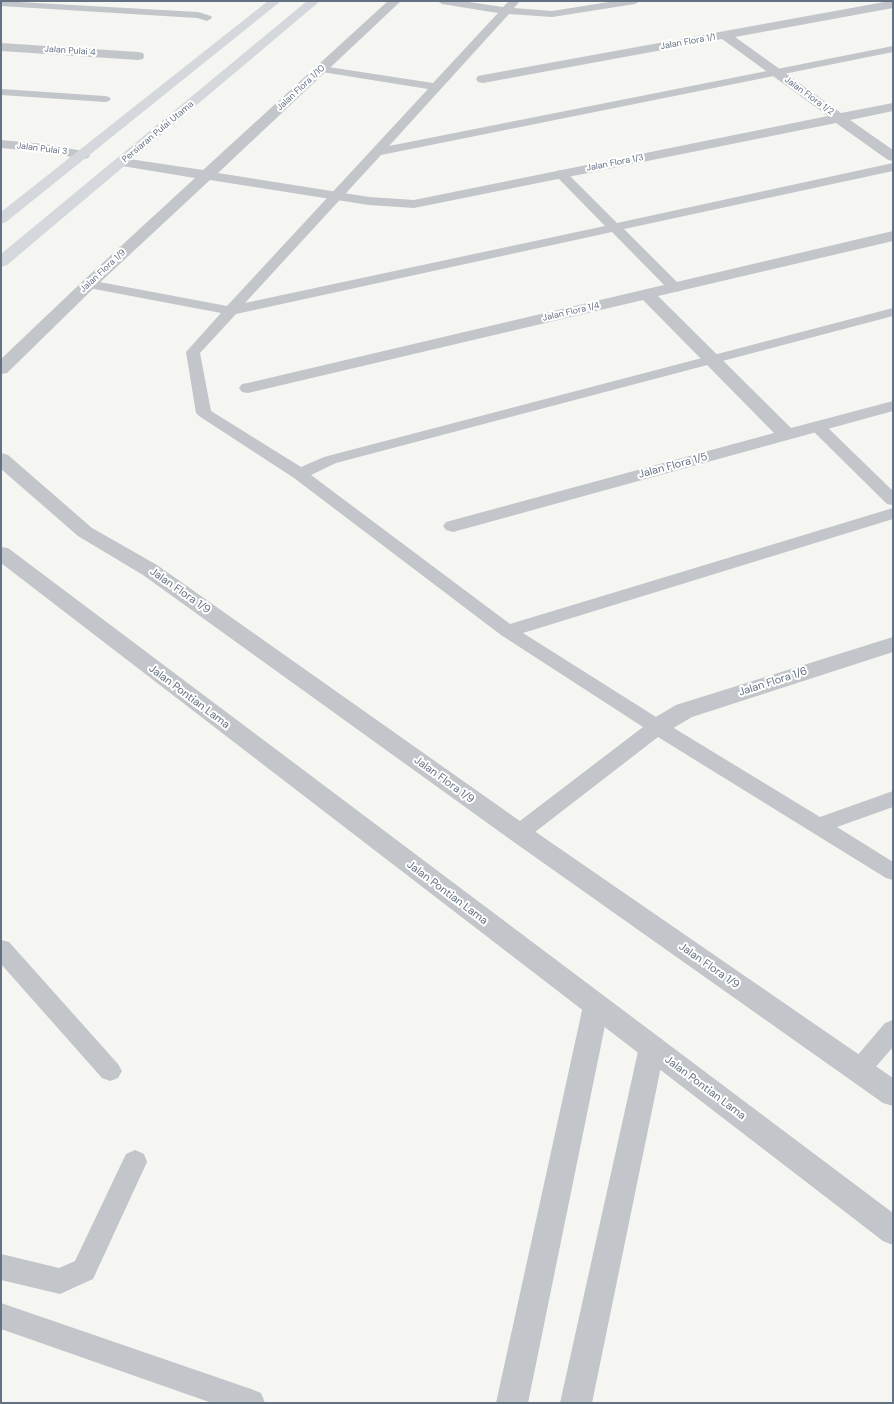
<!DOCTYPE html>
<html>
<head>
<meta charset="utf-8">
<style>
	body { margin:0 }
	#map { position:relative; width:894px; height:1404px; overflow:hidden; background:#f5f5f1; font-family:"DM Sans",sans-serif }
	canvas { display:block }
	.frame { position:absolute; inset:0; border:2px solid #647183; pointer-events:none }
</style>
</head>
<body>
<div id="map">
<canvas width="894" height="1404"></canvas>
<div class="frame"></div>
</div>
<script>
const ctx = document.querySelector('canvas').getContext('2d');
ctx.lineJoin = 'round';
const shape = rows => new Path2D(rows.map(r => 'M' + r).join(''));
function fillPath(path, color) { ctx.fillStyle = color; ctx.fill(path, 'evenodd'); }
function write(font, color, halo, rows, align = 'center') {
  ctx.font = font + ' "DM Sans",sans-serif'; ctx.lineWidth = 4; ctx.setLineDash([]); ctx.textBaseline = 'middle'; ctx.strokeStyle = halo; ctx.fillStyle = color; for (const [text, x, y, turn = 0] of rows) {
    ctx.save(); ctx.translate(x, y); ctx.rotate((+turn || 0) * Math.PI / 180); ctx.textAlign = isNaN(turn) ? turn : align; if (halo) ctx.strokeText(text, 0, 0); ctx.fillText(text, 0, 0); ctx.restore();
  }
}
fillPath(shape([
	[1,1,198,12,211,16,212,18,207,21,197,18,1,6,1,1],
	[437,1,462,1,503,7,509,1,520,1,514,8,552,11,615,1,640,1,635,4,552,17,509,14,389,146,893,46,893,52,381,155,245,303,605,226,557,177,555,174,557,171,561,170,565,171,617,223,893,163,893,171,624,229,680,285,682,288,680,291,675,292,670,291,612,232,236,314,200,353,211,411,301,467,324,457,893,308,893,316,336,463,311,475,510,624,893,508,893,519,523,633,664,722,820,817,893,791,893,807,837,827,893,862,893,880,886,878,658,737,526,839,519,841,512,839,509,833,512,827,643,727,501,635,294,478,199,416,196,413,186,352,221,313,89,288,84,287,82,284,84,281,89,280,227,306,428,89,322,72,318,71,316,69,318,67,322,66,433,83,498,13,442,4,437,1],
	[1,89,105,96,109,97,111,99,109,101,105,102,1,95,1,89],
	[818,422,824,424,893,491,893,505,887,504,812,430,810,427,812,424,818,422],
	[1,940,9,942,118,1064,122,1071,118,1078,110,1081,102,1078,1,964,1,940],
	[893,1020,893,1047,867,1077,859,1080,851,1077,847,1070,851,1063,885,1023,893,1020],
	[135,1150,144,1154,147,1162,93,1279,60,1294,1,1280,1,1254,59,1268,75,1261,126,1154,135,1150],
	[1,1303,251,1389,261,1393,265,1403,212,1403,1,1329,1,1303]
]), '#c2c5c9');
fillPath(shape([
	[388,1,401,1,218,173,369,197,414,200,828,116,722,39,483,83,478,82,476,79,478,76,483,75,890,1,893,1,893,8,735,37,841,113,893,103,893,111,850,120,893,150,893,161,888,160,836,123,414,208,369,205,210,180,95,287,7,373,1,374,1,359,83,281,195,178,122,166,117,165,115,162,117,159,122,158,203,170,388,1],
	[1,43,138,52,143,53,144,56,143,59,138,60,1,51,1,43],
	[1,140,44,144,83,151,88,152,90,155,88,158,83,159,44,152,1,148,1,140],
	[893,231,893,241,658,296,791,428,893,401,893,411,453,532,446,530,443,526,446,522,774,433,643,300,248,393,242,392,239,388,242,384,248,383,893,231],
	[1,453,8,455,92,528,157,565,527,826,893,1078,893,1106,883,1103,511,840,143,575,78,536,1,469,1,453],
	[893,637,893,652,692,717,665,733,657,735,649,733,646,727,649,721,676,705,893,637],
	[596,995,605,998,609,1006,528,1403,496,1403,583,1006,587,998,596,995],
	[652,1035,662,1039,665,1047,592,1403,560,1403,639,1047,642,1039,652,1035]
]), '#c2c5c9');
fillPath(shape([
	[1,547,8,548,893,1213,893,1245,883,1241,1,563,1,547]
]), '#c2c5c9');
fillPath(shape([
	[268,1,281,1,6,222,1,224,1,212,268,1],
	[307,1,320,1,7,265,1,267,1,254,307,1]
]), '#d4d8dc');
write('9px', '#647183', '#fff', [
	["Jalan Flora 1/1",688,42,-10],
	["Jalan Pulai 4",70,51,4],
	["Jalan Flora 1/10",301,88,-43],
	["Jalan Flora 1/2",809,96,36],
	["Persiaran Pulai Utama",158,132,-40],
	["Jalan Pulai 3",42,149,7],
	["Jalan Flora 1/3",615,163,-11],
	["Jalan Flora 1/9",103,271,-43],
	["Jalan Flora 1/4",571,312,-13]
]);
write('11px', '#647183', '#fff', [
	["Jalan Flora 1/5",673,466,-15],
	["Jalan Flora 1/9",180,591,35],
	["Jalan Flora 1/6",773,682,-18],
	["Jalan Pontian Lama",189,697,37],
	["Jalan Flora 1/9",444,780,36],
	["Jalan Pontian Lama",447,893,37],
	["Jalan Flora 1/9",709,966,35],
	["Jalan Pontian Lama",705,1088,37]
]);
</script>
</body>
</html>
